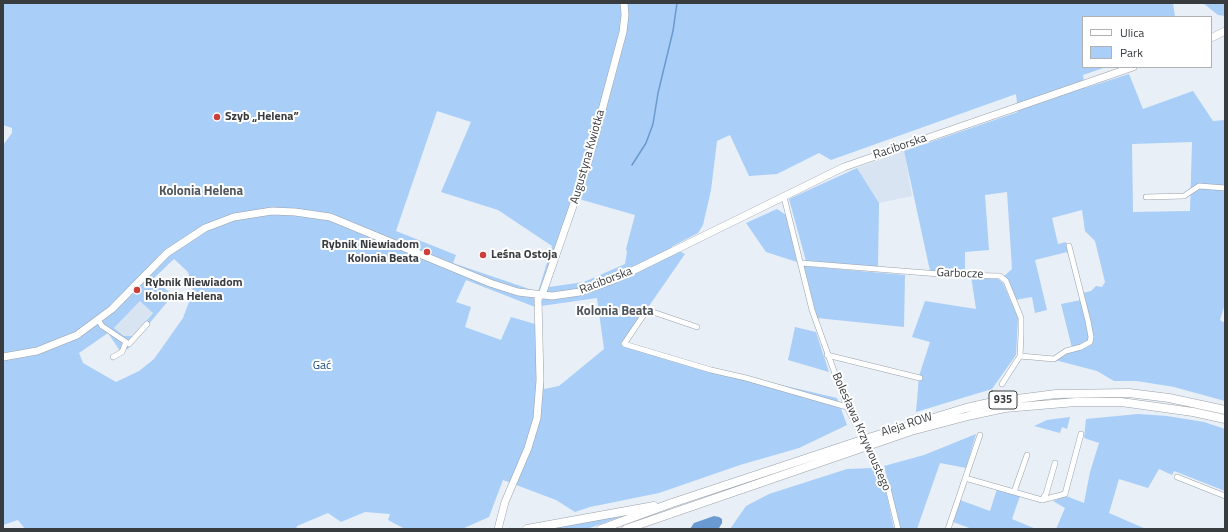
<!DOCTYPE html>
<html>
<head>
<meta charset="utf-8">
<style>
	body { margin:0 }
	#map { position:relative; width:1228px; height:532px; overflow:hidden; background:#e8eff7; font-family:"Titillium Web",sans-serif }
	canvas { display:block }
	.frame { position:absolute; inset:0; border:4px solid #393c3f; pointer-events:none }
	.legend { position:absolute; left:1082px; top:16px; width:130px; height:52px; box-sizing:border-box; background:#fff; border:1px solid #b0b1b2; margin:0; padding:5px 7px; list-style:none; font-size:12px; color:#393c3f }
	.legend li { display:flex; align-items:center; gap:8px; height:20px }
	.legend b { width:20px; border:1px solid #b0b1b2 }
</style>
</head>
<body>
<div id="map">
<canvas width="1228" height="532"></canvas>
<div class="frame"></div>
<ul class="legend">
<li><b style="height:5px;background:#fff"></b>Ulica</li>
<li><b style="height:11px;background:#a9cef8"></b>Park</li>
</ul>
</div>
<script>
const ctx = document.querySelector('canvas').getContext('2d');
ctx.lineJoin = 'round';
function fillPath(path, color) { ctx.fillStyle = color; ctx.fill(path, 'evenodd'); }
const shape = rows => new Path2D(rows.map(r => 'M' + r).join(''));
function strokePath(path, color, width, dash) { ctx.strokeStyle = color; ctx.lineWidth = width; ctx.lineCap = dash ? 'butt' : 'round'; ctx.setLineDash(dash || []); ctx.stroke(path); }
function write(font, color, halo, rows, align = 'center') {
  ctx.font = font + ' "Titillium Web",sans-serif'; ctx.lineWidth = 4; ctx.setLineDash([]); ctx.textBaseline = 'middle'; ctx.strokeStyle = halo; ctx.fillStyle = color; for (const [text, x, y, turn = 0] of rows) {
    ctx.save(); ctx.translate(x, y); ctx.rotate((+turn || 0) * Math.PI / 180); ctx.textAlign = isNaN(turn) ? turn : align; if (halo) ctx.strokeText(text, 0, 0); ctx.fillText(text, 0, 0); ctx.restore();
  }
}
fillPath(shape([
	[904,151,912,196,879,203,857,168],
	[140,301,153,312,133,336,124,336,114,328]
]), '#d8e4f2');
fillPath(shape([
	[3,3,1173,3,1175,17,1083,17,1083,67,1106,67,1083,75,1085,88,1129,74,1143,109,1193,91,1213,121,1225,120,1225,304,1220,320,1225,323,1225,401,1174,387,1137,381,1114,381,1097,371,1055,360,1091,341,1093,335,1083,293,1091,291,1096,286,1102,287,1105,282,1095,241,1085,231,1082,210,1052,218,1058,244,1066,242,1071,261,1067,252,1035,260,1047,310,1035,313,1032,297,1015,300,1004,276,1012,269,1007,192,985,195,989,250,965,252,965,272,930,271,904,151,1018,112,1016,94,831,160,819,153,777,174,749,176,730,135,717,141,711,190,703,225,698,233,671,247,685,254,622,345,716,374,745,380,752,378,837,398,847,425,799,448,740,465,659,493,590,507,575,512,556,500,503,480,489,517,462,529,405,529,388,520,390,514,365,512,341,522,328,513,297,526,296,529,25,529,18,520,3,525,3,145,12,133,12,128,3,125],
	[437,111,471,122,441,192,498,210,552,246,538,292,453,263,456,255,396,231],
	[1192,142,1190,211,1133,212,1132,144],
	[579,199,635,215,626,249,627,252,625,264,584,282,549,287],
	[174,259,188,272,193,291,183,318,154,359,139,371,116,382,83,363,79,353,108,333,120,351,128,349,173,295,153,279],
	[466,280,535,307,535,324,511,317,501,340,465,327,471,307,456,302],
	[597,298,604,349,559,386,544,389,541,306],
	[140,301,153,313,133,336,124,336,114,328],
	[1203,3,1225,3,1225,16,1218,15],
	[857,168,879,203,878,268,806,261,789,199],
	[777,209,786,215,797,262,766,252,746,223],
	[804,266,905,275,904,327,817,318],
	[971,276,998,279,1003,283,1018,318,1016,355,992,389,916,412,919,376,930,342,912,337,925,301,976,309],
	[1081,300,1089,335,1088,341,1072,348,1061,304],
	[795,327,816,332,829,372,788,360],
	[1138,414,1167,416,1204,422,1225,429,1225,491,1174,471,1172,475,1159,469,1148,488,1119,479,1109,513,1146,529,1056,529,1065,508,1053,501,1066,496,1084,503,1090,472,1099,443,1084,438,1086,419],
	[1070,417,1067,429,1062,427,1060,433,1034,426,1047,420],
	[976,434,966,468,940,463,917,529,901,529,884,466,924,455],
	[872,468,885,487,894,529,730,529,746,506,769,494,847,469],
	[997,489,1020,496,1012,519,1036,529,972,529,953,522,960,500,990,511],
	[639,510,587,529,539,529]
]), '#a9cef8');
fillPath(shape([
	[714,516,719,517,722,519,722,523,719,528,690,529,694,523]
]), '#699ad1');
strokePath(shape([
	[632,165,646,143,653,124,658,93,673,31,677,3]
]), '#699ad1', 1.5);
const street = shape([
	[784,197,812,310,847,407,859,431],
	[1146,197,1184,196,1199,186,1225,188],
	[801,263,952,275,1000,276,1006,281,1021,318,1021,334,1020,356,1002,384],
	[99,321,102,326,129,344,147,324],
	[697,327,647,310,624,344,711,370,746,378,847,407],
	[827,355,920,378],
	[1020,356,1054,359,1066,351,1081,347,1090,342,1091,337,1088,321,1069,246],
	[113,357,122,352,126,342],
	[873,456,888,488,898,529],
	[1177,477,1225,496],
	[965,478,1042,500,1046,494,1055,463],
	[1014,492,1027,455],
	[1042,500,1065,494,1081,434],
	[948,529,980,435]
]);
const secondary = shape([
	[1211,38,1225,31],
	[3,357,37,351,77,335,112,309,167,253,205,228,234,217,272,211,295,212,330,217,490,283,518,292,552,296,580,292,616,279,844,167,1133,67],
	[498,529,505,502,528,448,537,418,540,380,538,299,543,292,587,166,623,32,625,15,624,3]
]);
const primary = shape([
	[527,529,654,506],
	[601,529,672,503,865,439,966,408,993,402,1056,394,1129,393,1169,398,1225,410],
	[626,529,911,431,972,415,1005,408,1076,402,1121,402,1193,412,1225,419]
]);
strokePath(street, '#9ca2a9', 6);
strokePath(secondary, '#9ca2a9', 8);
strokePath(primary, '#9ca2a9', 9);
strokePath(street, '#fff', 5);
strokePath(secondary, '#fff', 7);
strokePath(primary, '#fff', 8);
const streetBridge = shape([
	[859,431,873,456]
]);
strokePath(streetBridge, '#9ca2a9', 6, []);
strokePath(streetBridge, '#fff', 5);
for (const [x, y, r, color] of [
	[217,117,4,"#cd3f3a"],
	[427,252,4,"#cd3f3a"],
	[483,255,4,"#cd3f3a"],
	[137,290,4,"#cd3f3a"]
]) { const dot = new Path2D(); dot.arc(x, y, r, 0, 2 * Math.PI); ctx.fillStyle = color; ctx.fill(dot); strokePath(dot, '#fff', 1.5); }
for (const [x, y, w] of [
	[1003,400,28]
]) { const box = new Path2D(); box.roundRect(x - w / 2, y - 9, w, 18, 3); ctx.fillStyle = '#fff'; ctx.fill(box); strokePath(box, '#393c3f', 1); }
write('bold 11px', '#393c3f', null, [
	["935",1003,400]
]);
write('bold 12px', '#393c3f', '#fff', [
	["Szyb „Helena”",225,117],
	["Rybnik Niewiadom",419,245,"right"],
	["Kolonia Beata",419,259,"right"],
	["Leśna Ostoja",491,255],
	["Rybnik Niewiadom",145,283],
	["Kolonia Helena",145,297]
], 'left');
write('12px', '#393c3f', '#fff', [
	["Raciborska",900,147,-19],
	["Augustyna Kwiotka",588,157,-74],
	["Garbocze",960,274,2],
	["Raciborska",606,281,-21],
	["Aleja ROW",907,425,-18],
	["Bolesława Krzywoustego",861,432,66]
]);
write('12px', '#1a4d80', '#fff', [
	["Gać",322,366]
]);
write('bold 13px', '#4f555b', '#fff', [
	["Kolonia Helena",201,192],
	["Kolonia Beata",615,312]
]);
</script>
</body>
</html>
